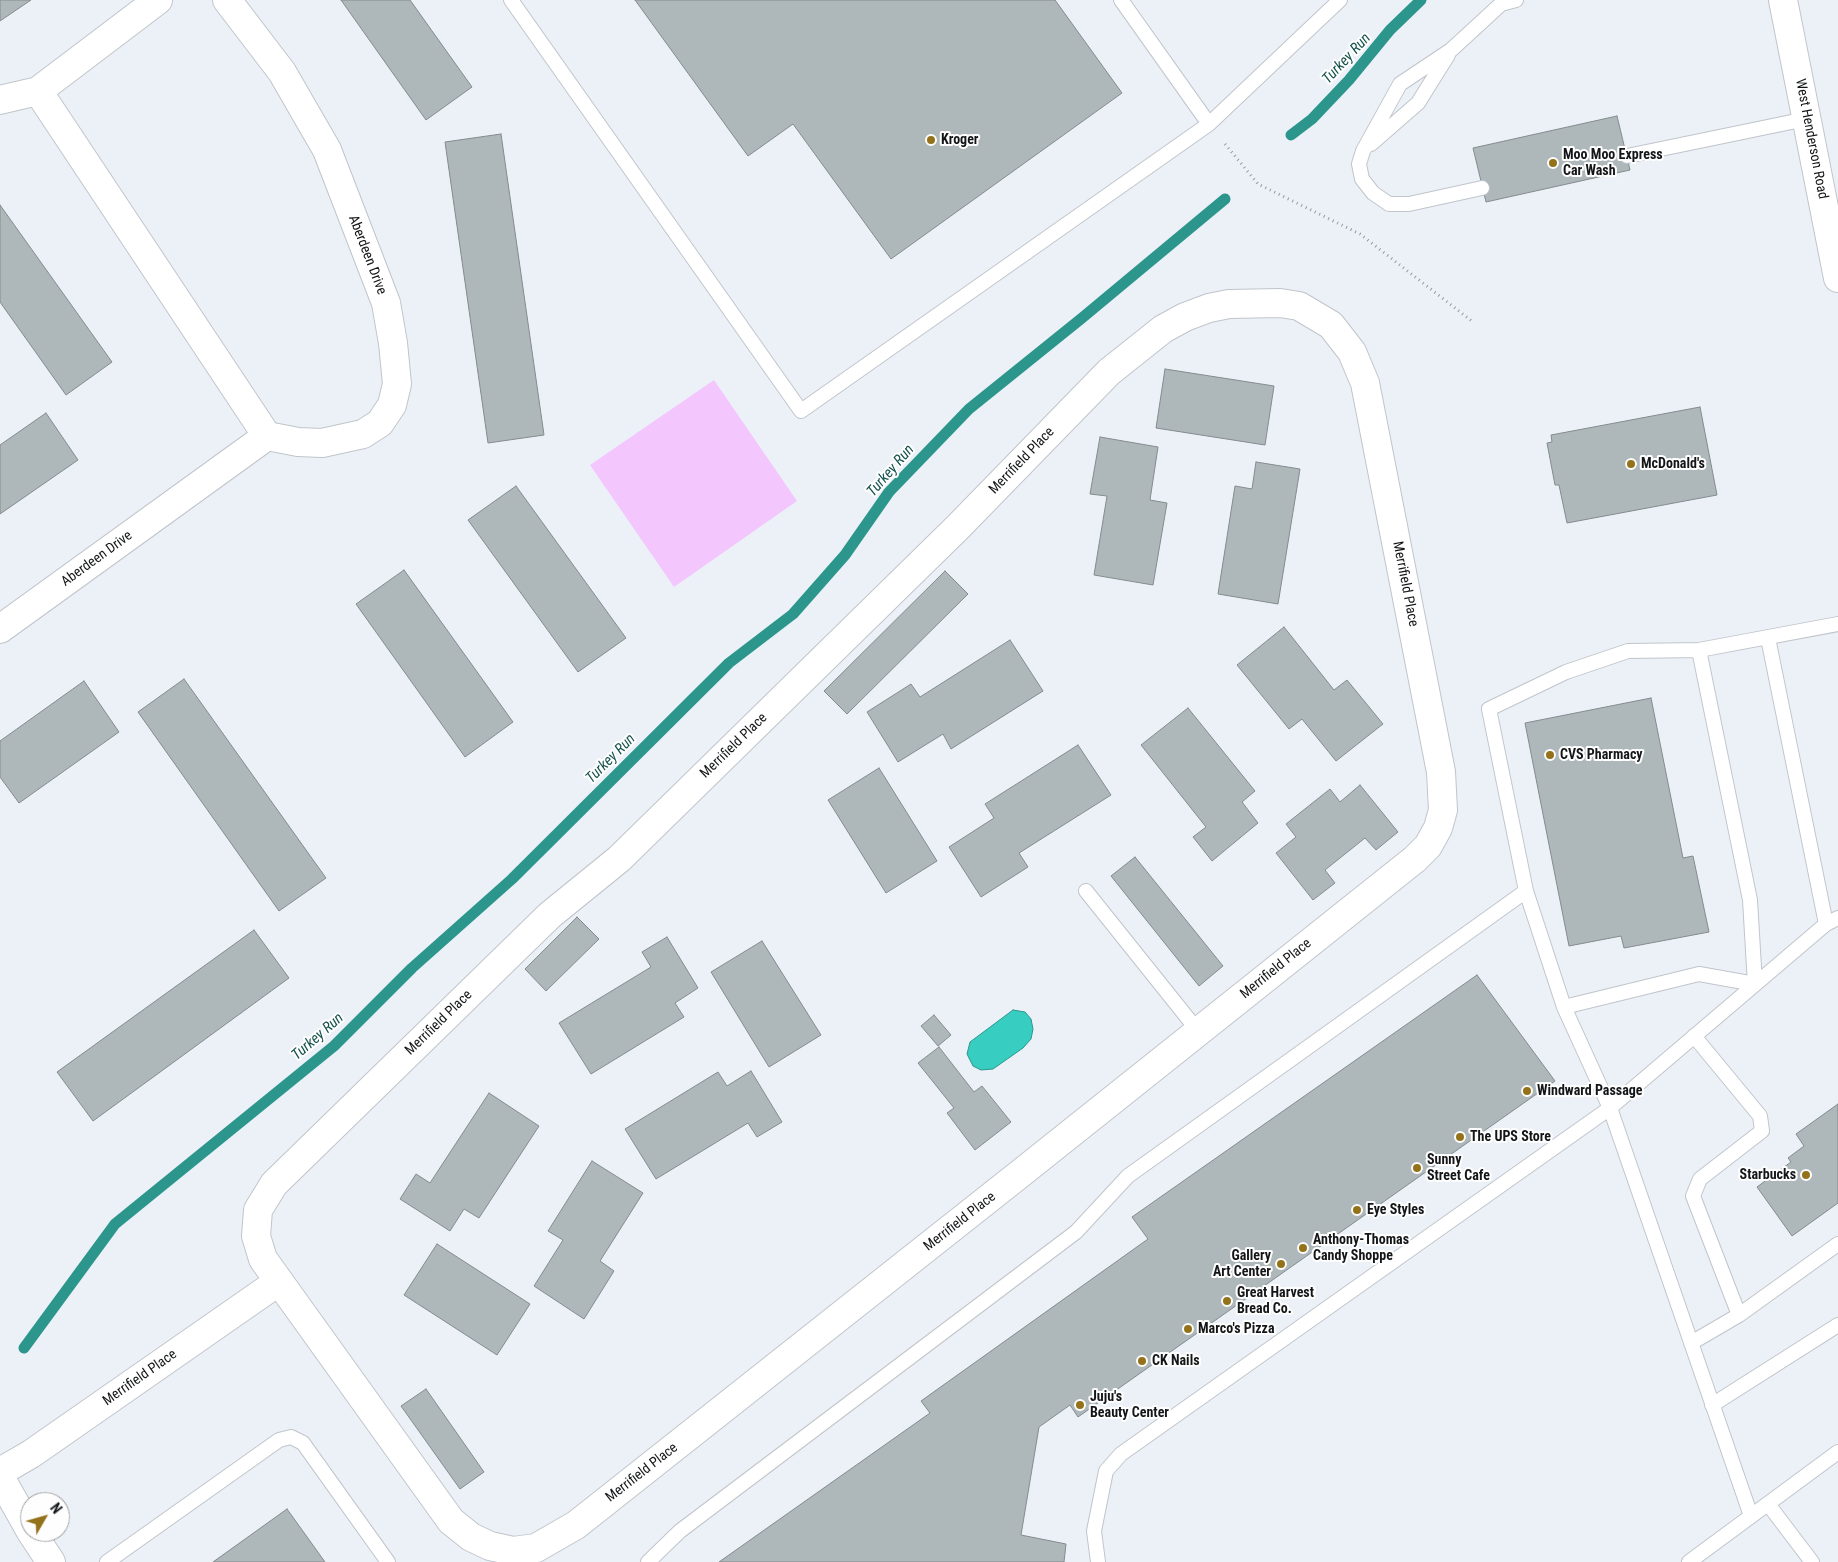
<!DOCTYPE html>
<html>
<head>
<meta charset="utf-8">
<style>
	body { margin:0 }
	#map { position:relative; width:1838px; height:1562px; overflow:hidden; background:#ecf1f8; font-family:"Roboto Condensed",sans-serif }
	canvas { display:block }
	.north { position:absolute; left:20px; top:1492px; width:50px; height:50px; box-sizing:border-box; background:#fefefe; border:1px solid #a0a1a2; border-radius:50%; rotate:52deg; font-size:14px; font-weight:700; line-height:20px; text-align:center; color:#131517 }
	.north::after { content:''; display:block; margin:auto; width:18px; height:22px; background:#94721a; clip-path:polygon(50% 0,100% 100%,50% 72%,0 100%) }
</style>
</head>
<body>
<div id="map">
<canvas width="1838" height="1562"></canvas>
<div class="north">N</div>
</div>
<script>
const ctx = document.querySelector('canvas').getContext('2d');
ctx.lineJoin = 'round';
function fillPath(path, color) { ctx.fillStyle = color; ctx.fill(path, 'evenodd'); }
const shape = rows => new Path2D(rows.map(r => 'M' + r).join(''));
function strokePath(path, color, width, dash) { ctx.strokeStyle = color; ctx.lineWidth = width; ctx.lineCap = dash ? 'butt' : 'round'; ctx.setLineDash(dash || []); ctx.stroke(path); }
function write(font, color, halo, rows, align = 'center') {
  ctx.font = font + ' "Roboto Condensed",sans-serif'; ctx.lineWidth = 4; ctx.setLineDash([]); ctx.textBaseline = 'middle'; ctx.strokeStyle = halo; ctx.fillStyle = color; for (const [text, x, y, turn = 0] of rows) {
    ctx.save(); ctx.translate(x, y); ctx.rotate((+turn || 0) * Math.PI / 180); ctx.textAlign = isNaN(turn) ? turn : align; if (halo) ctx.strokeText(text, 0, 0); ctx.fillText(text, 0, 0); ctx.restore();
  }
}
fillPath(shape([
	[714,380,797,501,674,587,590,465]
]), '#f3c7fd');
const water = shape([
	[1013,1010,1025,1012,1031,1019,1033,1029,1031,1039,1023,1048,993,1069,981,1070,973,1066,967,1054,970,1042,1013,1010]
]);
fillPath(water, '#37cdc0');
strokePath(water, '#2c968d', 1);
strokePath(shape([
	[1291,135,1312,119,1349,80,1390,30,1421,0],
	[24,1348,115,1224,334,1046,412,968,512,879,729,663,793,614,845,555,889,492,969,409,1082,318,1225,199]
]), '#2c968d', 11);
const building = shape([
	[0,0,31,0,0,21,0,0],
	[341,0,410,0,472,87,426,120,341,0],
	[635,0,1055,0,1122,93,891,259,793,124,748,156,635,0],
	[1617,116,1630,170,1486,202,1473,148,1617,116],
	[501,134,544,435,488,443,445,142,501,134],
	[0,205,112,362,66,395,0,302,0,205],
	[1165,369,1274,386,1265,445,1156,428,1165,369],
	[1700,407,1717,495,1567,523,1559,485,1555,485,1547,443,1552,442,1551,435,1700,407],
	[46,413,78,460,0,514,0,445,46,413],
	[1100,437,1158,447,1150,500,1167,503,1153,585,1094,575,1107,496,1090,494,1100,437],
	[1256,462,1300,469,1278,604,1218,594,1235,486,1252,489,1256,462],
	[516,486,626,638,578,672,468,520,516,486],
	[404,570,513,722,465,757,356,604,404,570],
	[945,571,968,594,847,714,824,691,945,571],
	[1284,627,1334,690,1347,680,1383,724,1336,761,1302,719,1289,729,1237,665,1284,627],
	[1010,640,1043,691,951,749,943,734,898,762,867,712,911,684,920,697,1010,640],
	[184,679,326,878,279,911,138,712,184,679],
	[84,681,119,732,19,803,0,777,0,741,84,681],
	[1651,698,1683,858,1693,856,1709,932,1624,948,1621,936,1569,946,1525,723,1651,698],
	[1188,708,1255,791,1242,802,1258,823,1212,861,1193,837,1206,827,1141,745,1188,708],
	[1078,745,1111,795,1019,853,1028,867,981,897,949,847,994,818,985,804,1078,745],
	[879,768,937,861,886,893,828,800,879,768],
	[1360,785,1398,832,1376,850,1365,838,1325,870,1335,883,1313,900,1276,853,1296,837,1286,824,1330,789,1340,802,1360,785],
	[1135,857,1223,966,1199,986,1111,876,1135,857],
	[577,917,599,939,546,991,525,969,577,917],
	[254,930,289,978,93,1121,57,1072,254,930],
	[667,937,698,988,675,1003,684,1017,591,1074,559,1023,651,967,642,952,667,937],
	[762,941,821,1035,769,1067,711,972,762,941],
	[1477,975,1555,1081,1078,1417,1070,1405,1039,1427,1021,1535,1066,1544,1064,1562,719,1562,930,1413,921,1401,1148,1239,1132,1217,1477,975],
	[934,1015,951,1035,938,1046,921,1026,934,1015],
	[939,1047,974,1092,982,1086,1011,1122,975,1150,947,1113,954,1108,918,1063,939,1047],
	[751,1071,782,1122,757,1137,748,1123,656,1179,625,1129,718,1072,727,1086,751,1071],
	[489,1093,539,1126,479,1218,464,1209,450,1231,400,1199,416,1174,430,1183,489,1093],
	[1838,1104,1838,1203,1792,1236,1757,1187,1791,1162,1788,1158,1804,1146,1796,1134,1838,1104],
	[592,1161,643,1193,600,1261,614,1271,584,1319,534,1286,563,1240,548,1231,592,1161],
	[437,1244,530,1304,497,1355,404,1295,437,1244],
	[426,1389,484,1472,460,1489,401,1406,426,1389],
	[287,1509,325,1562,213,1562,287,1509]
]);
fillPath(building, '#aeb7b9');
strokePath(building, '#848b8e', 1);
const service = shape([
	[511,0,801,411,1209,124],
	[1121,0,1209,124,1340,0],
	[1371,144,1418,103,1448,55],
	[1627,156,1806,119],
	[1482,188,1409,204,1389,204,1373,193,1362,179,1359,164,1363,151,1400,84,1451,50,1501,4,1516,0],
	[1768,638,1826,924],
	[1086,891,1198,1031],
	[1564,1007,1699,974,1755,984,1750,900,1699,650],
	[1694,1036,1760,1116,1762,1131,1700,1179,1693,1196,1739,1315],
	[1691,1343,1739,1315,1838,1244],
	[1712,1405,1838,1325],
	[1768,1504,1812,1562],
	[1751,1516,1610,1108,1564,1007,1526,891,1489,709,1566,672,1628,651,1699,650,1838,624],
	[107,1562,279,1440,291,1437,303,1443,388,1562],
	[648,1562,680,1531,1076,1232,1128,1176,1526,891],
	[1098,1562,1094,1531,1106,1471,1121,1454,1610,1108,1826,924,1838,918],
	[1689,1562,1838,1452]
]);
const minor = shape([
	[227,0,282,72,327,150,386,303,393,343,397,384,392,405,380,423,363,434,322,443,298,442,267,436],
	[38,91,158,0],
	[0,100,38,91,267,436,0,629],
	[1280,303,1299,306,1331,325,1352,352,1365,383,1441,772,1443,810,1438,828,1428,846,1415,859,1021,1173,576,1525,536,1548,513,1551,490,1546,471,1537,451,1521,263,1259,256,1236,258,1210,274,1184,550,915,619,859,958,527,1109,372,1163,329,1185,317,1209,308,1229,304,1280,303],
	[0,1472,31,1454,278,1282]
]);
const tertiary = shape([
	[0,1477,30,1530],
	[31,1532,51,1562]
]);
const secondary = shape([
	[1783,0,1838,278]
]);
strokePath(service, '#c0c5cb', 16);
strokePath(minor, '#c0c5cb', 30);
strokePath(tertiary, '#c0c5cb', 30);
strokePath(secondary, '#c0c5cb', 30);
strokePath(shape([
	[1225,144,1258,184,1360,234,1473,322]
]), '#969a9f', 3, [1, 4]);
strokePath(service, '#fff', 14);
strokePath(minor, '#fff', 28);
strokePath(tertiary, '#fff', 28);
strokePath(secondary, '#fff', 28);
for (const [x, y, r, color] of [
	[931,140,5,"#94721a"],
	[1553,163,5,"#94721a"],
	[1631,464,5,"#94721a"],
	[1550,755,5,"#94721a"],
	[1527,1091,5,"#94721a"],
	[1460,1137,5,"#94721a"],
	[1417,1168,5,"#94721a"],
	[1806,1175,5,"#94721a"],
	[1357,1210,5,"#94721a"],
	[1303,1248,5,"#94721a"],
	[1281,1264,5,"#94721a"],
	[1227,1301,5,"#94721a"],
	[1188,1329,5,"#94721a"],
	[1142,1361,5,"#94721a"],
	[1080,1405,5,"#94721a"]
]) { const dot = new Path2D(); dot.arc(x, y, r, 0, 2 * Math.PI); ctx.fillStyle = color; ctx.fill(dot); strokePath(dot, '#fefefe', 2); }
write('14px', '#131517', '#fefefe', [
	["West Henderson Road",1811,139,79],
	["Aberdeen Drive",367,255,69],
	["Merrifield Place",1022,461,-46],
	["Aberdeen Drive",97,559,-36],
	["Merrifield Place",1405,584,79],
	["Merrifield Place",734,746,-44],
	["Merrifield Place",1276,969,-39],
	["Merrifield Place",439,1023,-44],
	["Merrifield Place",960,1222,-38],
	["Merrifield Place",140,1378,-35],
	["Merrifield Place",642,1473,-38]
]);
write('bold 14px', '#131517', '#fefefe', [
	["Kroger",941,140],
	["Moo Moo Express",1563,155],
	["Car Wash",1563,171],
	["McDonald's",1641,464],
	["CVS Pharmacy",1560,755],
	["Windward Passage",1537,1091],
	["The UPS Store",1470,1137],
	["Sunny",1427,1160],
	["Street Cafe",1427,1176],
	["Starbucks",1796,1175,"right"],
	["Eye Styles",1367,1210],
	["Anthony-Thomas",1313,1240],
	["Candy Shoppe",1313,1256],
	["Gallery",1271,1256,"right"],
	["Art Center",1271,1272,"right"],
	["Great Harvest",1237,1293],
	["Bread Co.",1237,1309],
	["Marco's Pizza",1198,1329],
	["CK Nails",1152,1361],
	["Juju's",1090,1397],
	["Beauty Center",1090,1413]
], 'left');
write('italic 15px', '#16534d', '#fefefe', [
	["Turkey Run",1347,59,-47],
	["Turkey Run",891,471,-49],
	["Turkey Run",611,759,-45],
	["Turkey Run",318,1037,-41]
]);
</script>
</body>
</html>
